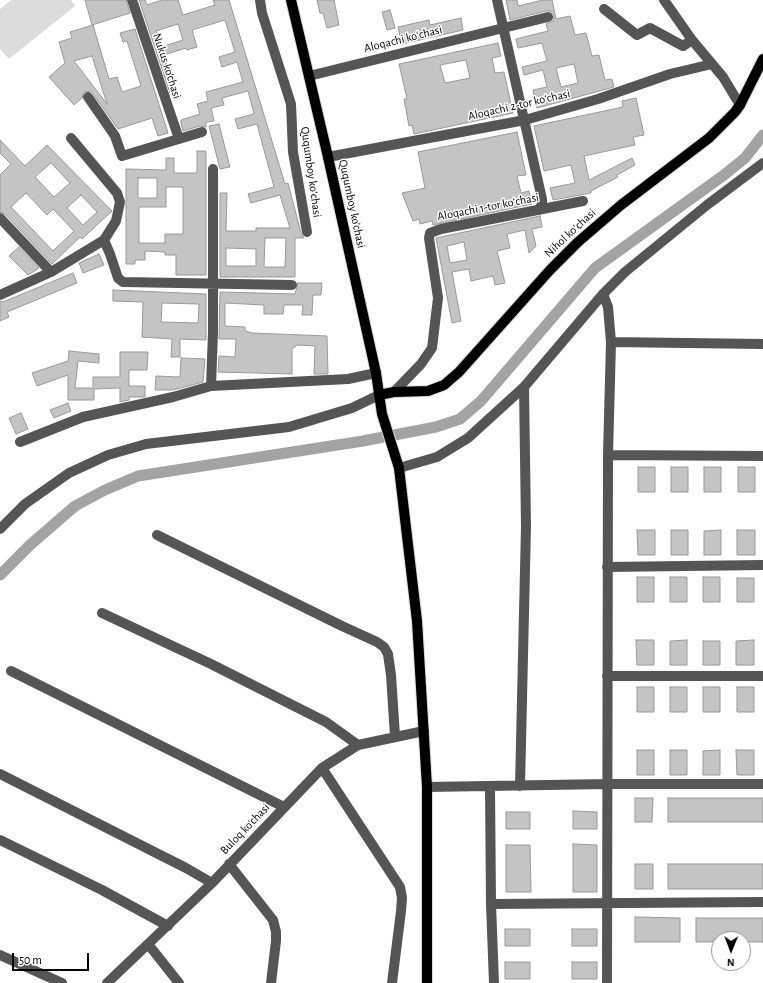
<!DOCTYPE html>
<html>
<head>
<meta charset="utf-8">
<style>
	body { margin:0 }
	#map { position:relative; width:763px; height:983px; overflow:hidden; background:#fff; font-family:"Alegreya Sans",sans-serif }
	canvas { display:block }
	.north { position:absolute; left:711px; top:931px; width:40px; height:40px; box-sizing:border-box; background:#fff; border:1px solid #999; border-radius:50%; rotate:181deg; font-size:11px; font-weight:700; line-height:16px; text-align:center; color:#000 }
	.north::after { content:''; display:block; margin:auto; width:14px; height:18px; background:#000; clip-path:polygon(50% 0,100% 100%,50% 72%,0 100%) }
	.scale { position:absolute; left:12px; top:953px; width:77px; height:18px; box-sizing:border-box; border:2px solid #000; border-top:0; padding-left:5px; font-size:12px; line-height:14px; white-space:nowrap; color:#000; -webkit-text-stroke:3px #fff; paint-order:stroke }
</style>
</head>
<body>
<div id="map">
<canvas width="763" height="983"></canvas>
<div class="north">N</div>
<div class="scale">50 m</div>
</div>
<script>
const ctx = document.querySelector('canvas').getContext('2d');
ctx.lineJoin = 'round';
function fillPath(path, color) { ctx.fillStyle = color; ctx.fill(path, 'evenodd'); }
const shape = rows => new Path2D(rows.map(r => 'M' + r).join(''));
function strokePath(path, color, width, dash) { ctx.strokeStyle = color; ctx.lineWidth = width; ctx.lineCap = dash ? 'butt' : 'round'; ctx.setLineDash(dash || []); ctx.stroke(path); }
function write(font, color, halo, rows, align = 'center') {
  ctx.font = font + ' "Alegreya Sans",sans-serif'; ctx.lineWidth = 3; ctx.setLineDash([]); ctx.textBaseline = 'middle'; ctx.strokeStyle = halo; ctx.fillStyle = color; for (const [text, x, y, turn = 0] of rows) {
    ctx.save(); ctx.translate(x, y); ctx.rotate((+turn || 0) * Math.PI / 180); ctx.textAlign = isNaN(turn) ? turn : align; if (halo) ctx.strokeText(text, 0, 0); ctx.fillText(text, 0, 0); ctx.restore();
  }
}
fillPath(shape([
	[11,0,71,0,75,6,9,59,0,49,0,9]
]), '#dcdcdc');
strokePath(shape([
	[0,575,30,545,75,506,105,490,138,476,363,441,436,427,460,419,481,401,595,268,724,175,745,158,763,135]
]), '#a3a3a3', 11);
const building = shape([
	[85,0,126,0,130,13,92,25,85,0],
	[139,0,145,0,147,5,162,0,178,0,183,15,215,5,213,0,229,0,285,184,288,183,301,233,304,238,295,238,295,277,220,277,220,193,227,193,226,231,256,231,256,228,290,228,280,195,251,203,248,194,274,187,257,124,238,129,235,119,254,114,248,91,222,98,224,105,211,108,214,121,206,122,206,127,200,126,183,131,181,123,181,120,200,114,197,104,208,101,206,92,243,82,237,62,222,67,219,57,235,52,225,20,192,30,197,47,187,50,186,48,164,55,175,91,170,93,139,0],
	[178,24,183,40,161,47,156,31,178,24],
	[265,238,286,238,285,267,264,267,265,238],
	[226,248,256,249,256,266,226,266,226,248],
	[317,0,334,0,339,25,327,28,323,13,320,13,317,0],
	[506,0,517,0,518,6,543,0,552,0,556,19,570,16,575,35,586,33,592,56,599,55,605,80,612,79,614,87,537,108,533,90,547,87,543,70,524,75,522,67,547,61,542,43,518,48,516,39,548,31,546,24,553,21,554,15,550,11,546,11,510,20,506,0],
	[574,64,578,83,561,87,556,68,574,64],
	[390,10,395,28,387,30,382,12,390,10],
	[461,18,463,30,402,44,398,27,429,20,430,25,461,18],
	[93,25,109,79,117,77,122,92,141,86,127,41,123,42,120,33,135,29,168,133,158,136,152,118,118,129,91,91,84,92,82,98,74,105,49,77,65,63,59,42,72,38,70,32,93,25],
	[92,56,107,104,74,61,92,56],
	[498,43,501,56,492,58,495,73,504,72,513,113,414,134,412,125,409,126,404,99,407,99,399,64,498,43],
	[466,60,470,78,445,83,440,65,466,60],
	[636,98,644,135,633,137,635,145,584,156,589,180,632,158,635,165,617,175,618,177,591,191,591,193,553,200,550,188,575,183,571,165,544,171,534,126,623,107,622,101,636,98],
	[219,124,230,167,220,169,209,126,219,124],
	[517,132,526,175,517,176,521,193,529,191,532,204,433,225,432,221,420,224,419,219,413,221,402,193,425,188,418,152,517,132],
	[0,140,25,166,47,145,112,211,82,239,80,237,52,264,5,214,0,212,0,175,11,164,0,153,0,140],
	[51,163,70,183,54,197,35,177,51,163],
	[26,193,47,215,53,209,74,231,53,251,11,207,26,193],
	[81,195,97,212,83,225,67,208,81,195],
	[197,151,206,151,206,275,176,275,176,255,165,255,165,252,145,251,145,260,135,260,135,264,126,264,126,169,166,170,166,158,174,158,174,173,197,173,197,151],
	[138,178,157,178,157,198,138,198,138,178],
	[166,187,183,187,183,234,165,234,165,243,139,243,139,207,166,207,166,187],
	[540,216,542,227,532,229,536,246,529,253,525,230,507,234,510,248,497,251,505,283,495,285,493,276,471,281,469,269,452,272,461,321,452,323,436,238,540,216],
	[464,242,467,260,450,263,447,246,464,242],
	[19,247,39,268,28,275,9,256,19,247],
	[99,254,104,265,83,273,79,263,99,254],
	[73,273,77,283,7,312,9,317,0,321,0,301,3,302,73,273],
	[298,283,322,283,321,295,313,295,312,315,302,315,303,305,284,305,283,314,264,314,264,305,225,303,225,326,245,327,245,331,252,333,327,336,328,374,314,374,315,346,297,345,292,349,292,374,218,372,219,356,235,357,236,339,219,339,220,292,295,294,298,283],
	[113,290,206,294,206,340,180,339,180,357,171,357,172,339,142,337,143,302,113,301,113,290],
	[162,303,199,304,198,323,161,322,162,303],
	[69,351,99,354,99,363,78,361,75,388,93,388,93,377,120,377,120,352,148,352,147,370,129,370,129,386,145,386,145,397,129,397,129,400,120,402,120,388,94,389,94,400,68,400,68,375,37,386,32,373,68,361,69,351],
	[181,358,205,359,203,382,173,390,155,390,156,376,180,377,181,358],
	[68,403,71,411,54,418,50,410,68,403],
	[21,413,28,429,16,434,9,418,21,413],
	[638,467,655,467,655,492,638,492,638,467],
	[671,467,688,467,688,492,671,492,671,467],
	[704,467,721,467,721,492,704,492,704,467],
	[738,467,755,467,755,492,738,492,738,467],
	[637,530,655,530,655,555,638,555,637,530],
	[671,530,688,530,688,555,671,555,671,530],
	[721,530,721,555,704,555,704,531,721,530],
	[737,530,755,530,755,555,737,555,737,530],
	[637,577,654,577,654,602,637,602,637,577],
	[670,577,687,577,687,602,670,602,670,577],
	[703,577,720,577,720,602,703,602,703,577],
	[737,578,754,578,754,602,737,602,737,578],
	[636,640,654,640,654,665,637,665,636,640],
	[687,640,687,665,670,665,670,641,687,640],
	[754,640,754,665,736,665,736,641,754,640],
	[703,641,720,641,720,665,703,665,703,641],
	[637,687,654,687,654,712,637,712,637,687],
	[670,687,687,687,687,712,670,712,670,687],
	[703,687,720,687,720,712,703,712,703,687],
	[737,687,754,687,754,712,737,712,737,687],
	[637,750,654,750,654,775,637,775,637,750],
	[670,750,687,750,687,775,670,775,670,750],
	[720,750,720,775,703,775,703,751,720,750],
	[736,750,754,750,754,775,737,775,736,750],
	[635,798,653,798,652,822,635,822,635,798],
	[668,798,763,798,763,822,668,822,668,798],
	[573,811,597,812,597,829,573,829,573,811],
	[506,812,530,812,530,829,506,829,506,812],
	[573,844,597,845,597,892,573,892,573,844],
	[506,845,530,845,531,892,506,892,506,845],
	[635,864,653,864,653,889,635,889,635,864],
	[668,864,763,864,763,889,668,889,668,864],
	[635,917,680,918,680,942,635,942,635,917],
	[696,918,763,918,763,942,743,942,743,939,713,939,713,942,696,942,696,918],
	[505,929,530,929,530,946,505,946,505,929],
	[572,929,597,929,597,946,572,946,572,929],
	[505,962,530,962,530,979,505,979,505,962],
	[572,962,597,962,597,979,572,979,572,962]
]);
fillPath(building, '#c4c4c4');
strokePath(building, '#999', 1);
const major = shape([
	[291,0,328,157,376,373,382,414,399,468,417,621,427,787,427,983],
	[379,395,394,392,428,391,444,385,459,372,550,270,578,242,621,205,709,138,735,112,740,105,763,59]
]);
strokePath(major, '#dbdbdb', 12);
strokePath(shape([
	[132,0,179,139],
	[260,0,262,13,291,104,293,152,307,232],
	[497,0,542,199,542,204,539,210],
	[664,0,692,40,723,77,740,105],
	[604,9,637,35,650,28,683,46,692,40],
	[309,76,548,17],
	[88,97,115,136,122,156,202,132],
	[328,157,525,120,598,99,670,74,712,64],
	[0,218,51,272],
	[104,240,110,254,118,278,123,282,292,285],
	[603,294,608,307,611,342,608,455,607,983],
	[0,295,51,272,104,240,116,221,120,202,117,193,71,138],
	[611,342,763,344],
	[211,386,213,332,213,169],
	[394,392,421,364,432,348,438,298,429,238,430,233,441,229,583,201],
	[20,442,83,417,173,397,211,386,348,379,376,373],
	[608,455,763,456],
	[399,468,437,457,468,438,524,387,603,294,625,272,707,205,763,163],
	[0,529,25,504,69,473,108,455,146,444,289,427,352,408,379,395],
	[157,535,342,626,377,642,384,647,388,654,391,675,395,736],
	[607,567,763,565],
	[102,613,211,664,326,722,358,745],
	[11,671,284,807],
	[607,676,763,676],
	[322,768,400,887,402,898,401,911,392,983],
	[0,774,186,868,212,883],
	[520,786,526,526,524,387],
	[427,787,607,784,763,784],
	[490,787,491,904,494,983],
	[0,840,102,890,168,926],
	[229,864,273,920,276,932,276,941,271,983],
	[491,904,763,902],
	[148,944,179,983],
	[0,955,62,983],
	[107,983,212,883,322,768,358,745,424,731]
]), '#555', 10);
strokePath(major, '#000', 10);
write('12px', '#000', '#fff', [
	["Aloqachi koʻchasi",403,39,-14],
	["Nukus ko'chasi",167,66,72],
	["Aloqachi 2-tor koʻchasi",519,105,-13],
	["Ququmboy koʻchasi",311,172,82],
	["Ququmboy ko'chasi",352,204,78],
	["Aloqachi 1-tor koʻchasi",488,207,-11],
	["Nihol koʻchasi",570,233,-43],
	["Buloq ko'chasi",245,829,-46]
]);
</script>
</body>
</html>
